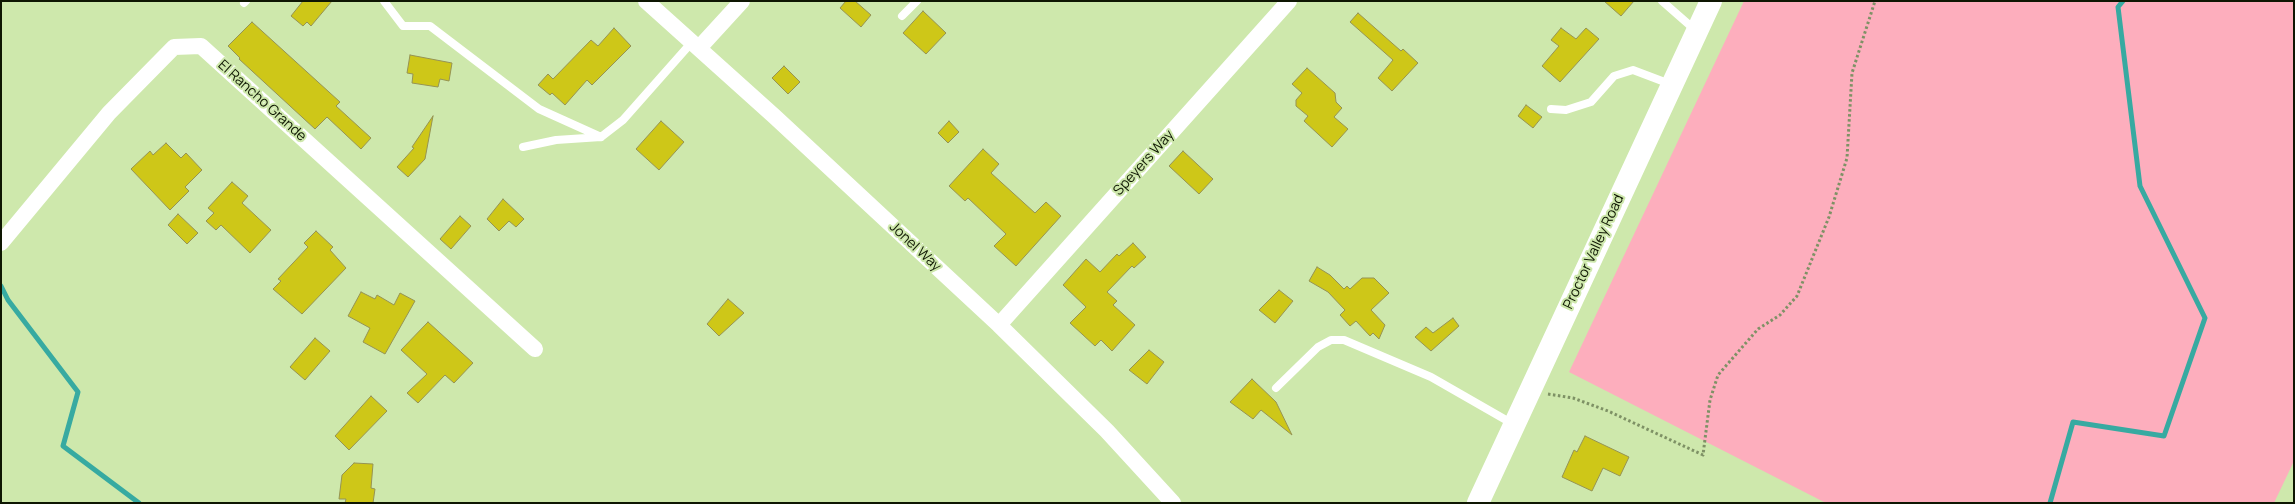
<!DOCTYPE html>
<html>
<head>
<meta charset="utf-8">
<style>
	body { margin:0 }
	#map { position:relative; width:2295px; height:504px; overflow:hidden; background:#cee8ac; font-family:Manrope,sans-serif }
	canvas { display:block }
	.frame { position:absolute; inset:0; border:2px solid #0e1602; pointer-events:none }
</style>
</head>
<body>
<div id="map">
<canvas width="2295" height="504"></canvas>
<div class="frame"></div>
</div>
<script>
const ctx = document.querySelector('canvas').getContext('2d');
ctx.lineJoin = 'round';
function fillPath(path, color) { ctx.fillStyle = color; ctx.fill(path, 'evenodd'); }
const shape = rows => new Path2D(rows.map(r => 'M' + r).join(''));
function strokePath(path, color, width, dash) { ctx.strokeStyle = color; ctx.lineWidth = width; ctx.lineCap = dash ? 'butt' : 'round'; ctx.setLineDash(dash || []); ctx.stroke(path); }
function write(font, color, halo, rows, align = 'center') {
  ctx.font = font + ' Manrope,sans-serif'; ctx.lineWidth = 4; ctx.setLineDash([]); ctx.textBaseline = 'middle'; ctx.strokeStyle = halo; ctx.fillStyle = color; for (const [text, x, y, turn = 0] of rows) {
    ctx.save(); ctx.translate(x, y); ctx.rotate((+turn || 0) * Math.PI / 180); ctx.textAlign = isNaN(turn) ? turn : align; if (halo) ctx.strokeText(text, 0, 0); ctx.fillText(text, 0, 0); ctx.restore();
  }
}
fillPath(shape([
	[1744,1,2294,1,2294,461,2274,503,1826,503,1569,372]
]), '#fdaebd');
strokePath(shape([
	[1,286,8,300,78,392,63,446,139,503],
	[2050,503,2073,422,2164,436,2205,318,2140,186,2118,7,2123,1]
]), '#37aaa1', 5);
const building = shape([
	[303,1,332,1,311,26,307,22,303,26,291,16,303,1],
	[846,1,855,1,871,15,861,27,840,8,846,1],
	[1604,1,1634,1,1621,16,1604,1],
	[923,11,946,33,926,54,903,33,923,11],
	[1358,13,1401,51,1403,49,1418,63,1392,91,1378,78,1393,60,1350,22,1358,13],
	[252,22,340,102,336,106,371,138,361,149,327,117,315,129,239,59,240,58,228,46,252,22],
	[614,28,631,46,592,85,587,80,565,105,552,93,550,95,538,85,548,74,553,79,591,40,598,46,614,28],
	[1561,28,1576,39,1586,28,1599,39,1560,82,1542,66,1559,46,1551,40,1561,28],
	[410,55,452,63,449,81,440,79,438,87,412,83,413,74,407,73,410,55],
	[784,66,800,82,788,94,772,78,784,66],
	[1307,68,1335,93,1336,102,1342,108,1334,117,1348,129,1332,147,1304,121,1308,116,1296,106,1296,100,1302,93,1292,84,1307,68],
	[1526,105,1542,117,1533,128,1518,116,1526,105],
	[433,116,425,159,408,177,397,167,414,148,412,147,433,116],
	[661,121,684,142,659,170,636,149,661,121],
	[949,121,959,132,948,143,938,133,949,121],
	[166,143,181,158,186,153,202,170,185,187,189,191,170,210,131,169,150,151,153,155,166,143],
	[983,149,999,164,991,173,1035,213,1046,202,1061,216,1016,266,994,246,1006,234,968,198,965,201,949,186,983,149],
	[1183,151,1213,179,1199,194,1169,166,1183,151],
	[232,182,248,196,242,203,271,230,250,253,221,225,216,230,206,221,214,213,208,208,232,182],
	[503,199,524,219,516,227,509,221,499,231,487,219,503,199],
	[178,214,198,233,187,244,168,225,178,214],
	[460,216,471,226,451,249,440,239,460,216],
	[316,231,333,247,330,250,346,268,302,314,273,289,281,281,278,279,308,247,304,243,316,231],
	[1133,243,1146,257,1134,268,1132,266,1107,292,1117,301,1113,305,1135,325,1112,351,1101,340,1095,346,1070,323,1086,307,1063,285,1086,259,1100,272,1117,254,1119,256,1133,243],
	[1317,267,1330,275,1344,289,1347,286,1350,289,1362,278,1374,278,1389,293,1371,310,1385,325,1379,339,1373,333,1370,336,1356,321,1350,326,1340,315,1345,310,1328,292,1309,281,1317,267],
	[1279,290,1293,301,1275,323,1259,310,1279,290],
	[361,292,375,299,377,295,394,305,400,293,415,301,385,354,363,342,370,328,348,316,361,292],
	[728,299,744,313,719,336,707,324,728,299],
	[1453,318,1459,326,1431,351,1415,337,1426,327,1433,333,1453,318],
	[428,322,473,363,454,383,445,375,418,403,407,393,427,374,401,350,428,322],
	[315,338,330,351,305,380,290,367,315,338],
	[1149,350,1164,362,1147,384,1129,370,1149,350],
	[1252,379,1276,402,1292,435,1261,410,1253,419,1230,402,1252,379],
	[371,396,387,411,349,450,335,436,371,396],
	[1585,436,1629,457,1620,476,1603,468,1592,491,1562,477,1574,450,1577,452,1585,436],
	[354,463,373,464,371,488,375,489,373,503,345,503,346,499,339,499,342,475,354,463]
]);
fillPath(building, '#cec718');
strokePath(building, '#959354', 1);
strokePath(shape([
	[1548,394,1573,398,1608,411,1703,455,1710,400,1718,375,1758,329,1780,315,1797,296,1829,217,1847,158,1852,73,1875,1]
]), '#7e9165', 3, [2.5, 2.5]);
strokePath(shape([
	[384,1,403,26,430,26,539,109,601,137],
	[1662,1,1694,29],
	[244,3,246,1],
	[902,16,917,1],
	[1551,109,1566,110,1591,102,1614,76,1633,70,1670,84],
	[523,147,556,140,601,137,623,120,692,42],
	[1276,388,1318,347,1331,340,1344,340,1431,377,1513,424]
]), '#fff', 8);
strokePath(shape([
	[646,1,774,116,999,325,1107,431,1173,503],
	[699,48,742,1],
	[1,243,109,113,174,47,201,46,535,349],
	[999,325,1289,1]
]), '#fff', 16);
strokePath(shape([
	[1478,503,1711,1]
]), '#fff', 22);
write('14px', '#0e1602', '#cee8ac', [
	["El Rancho Grande",262,101,42],
	["Speyers Way",1144,163,-48],
	["Jonel Way",915,247,43],
	["Proctor Valley Road",1594,252,-65]
]);
</script>
</body>
</html>
